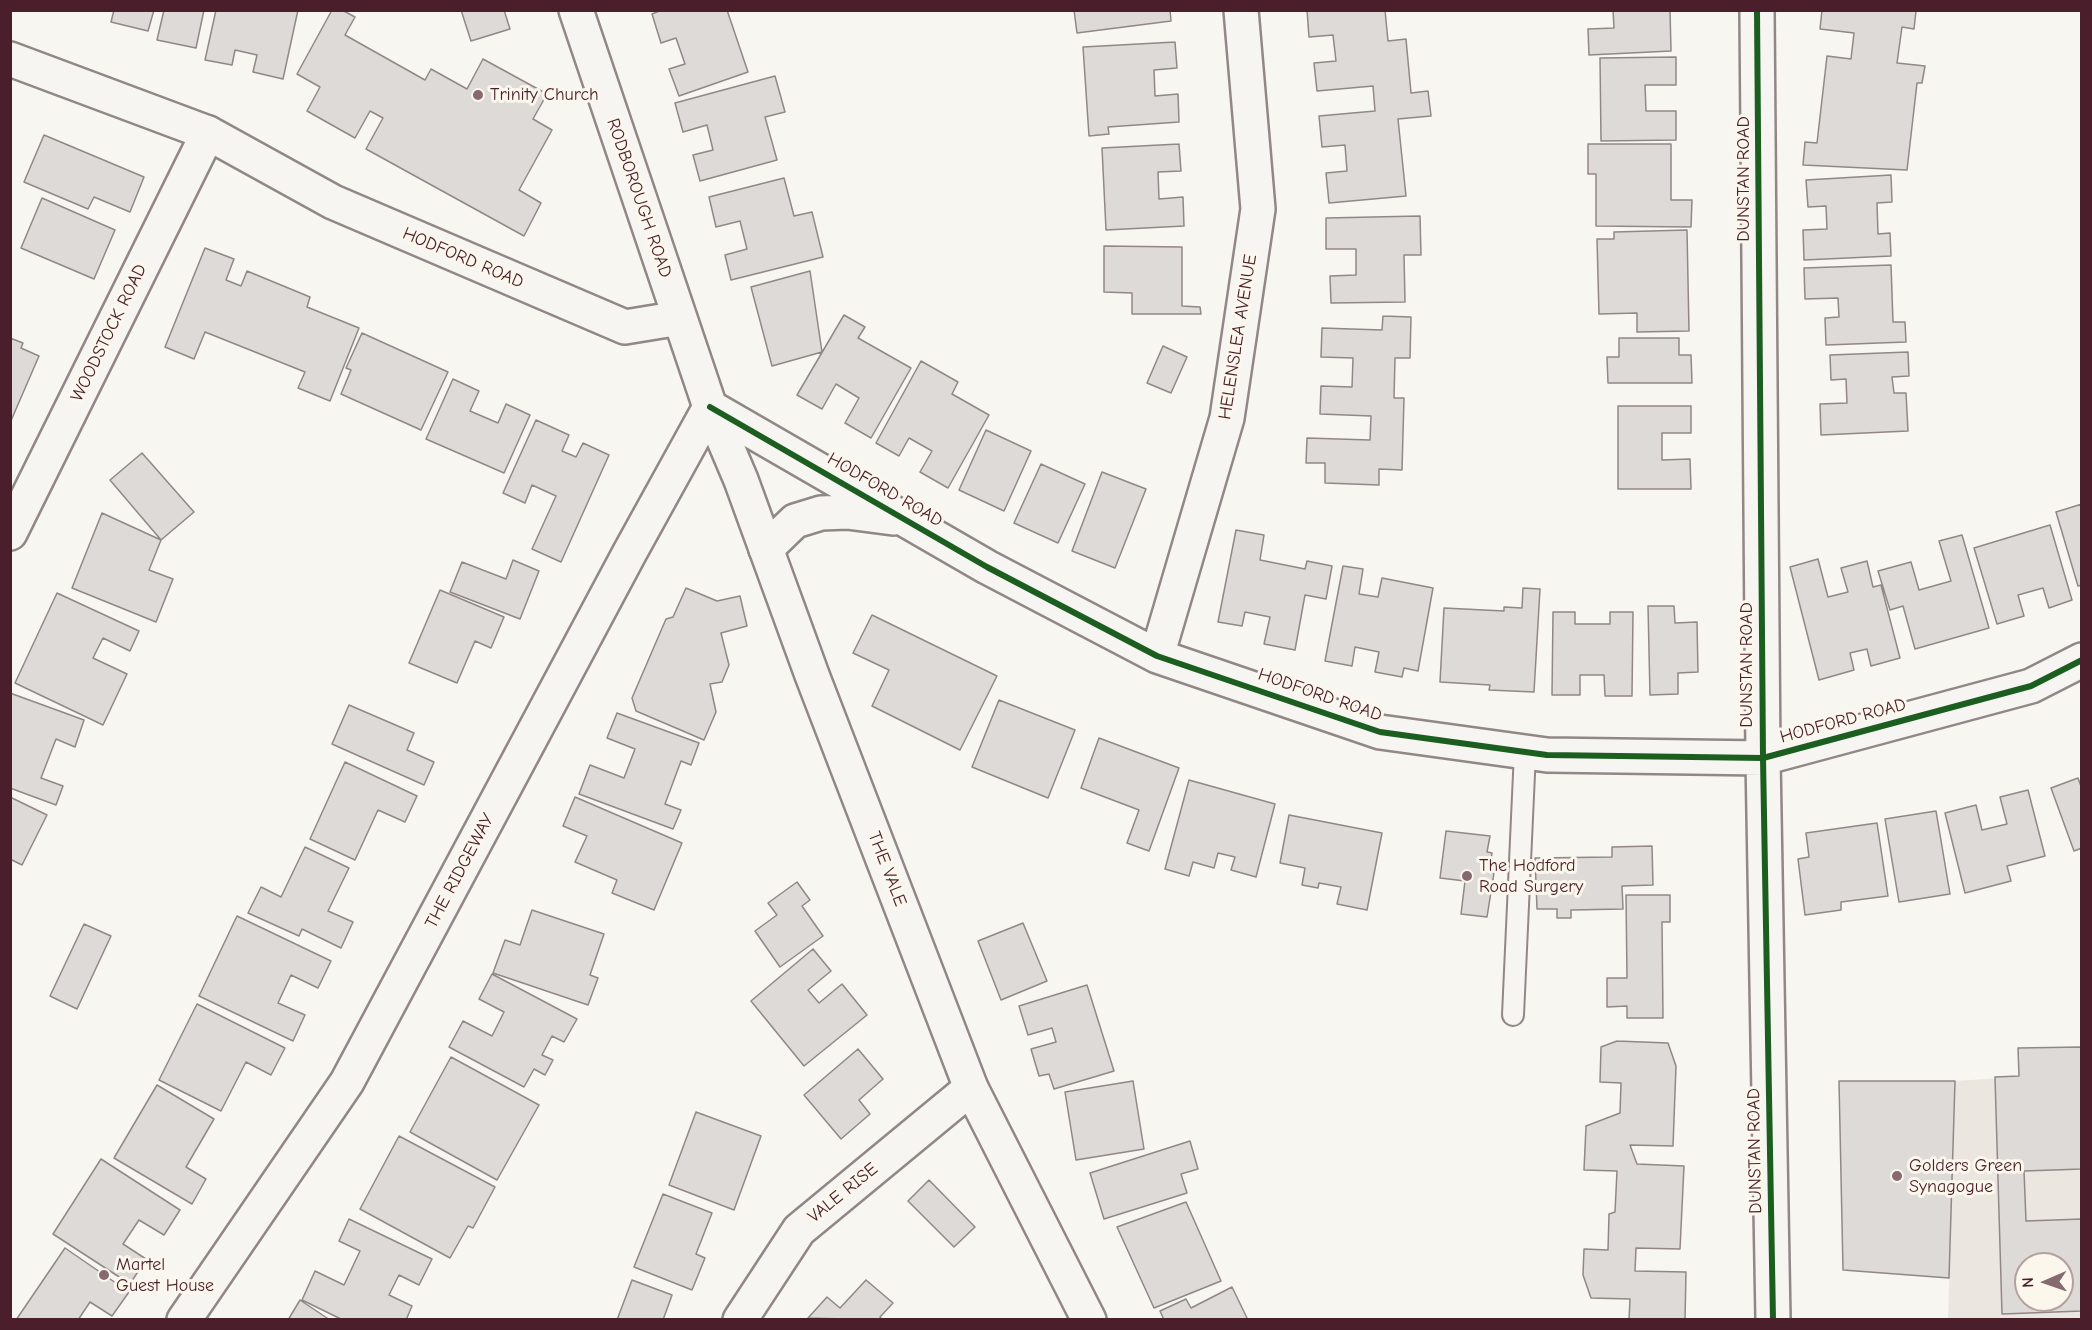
<!DOCTYPE html>
<html>
<head>
<meta charset="utf-8">
<style>
	body { margin:0 }
	#map { position:relative; width:2092px; height:1330px; overflow:hidden; background:#f8f6f0; font-family:"Comic Neue",sans-serif }
	canvas { display:block }
	.frame { position:absolute; inset:0; border:12px solid #4a1f2b; pointer-events:none }
	.north { position:absolute; left:2014px; top:1252px; width:60px; height:60px; box-sizing:border-box; background:#fbf7ec; border:2px solid #b4a19f; border-radius:50%; rotate:268deg; font-size:16px; font-weight:700; line-height:24px; text-align:center; color:#4a1f2b }
	.north::after { content:''; display:block; margin:auto; width:21px; height:27px; background:#876a70; clip-path:polygon(50% 0,100% 100%,50% 72%,0 100%) }
</style>
</head>
<body>
<div id="map">
<canvas width="2092" height="1330"></canvas>
<div class="frame"></div>
<div class="north">N</div>
</div>
<script>
const ctx = document.querySelector('canvas').getContext('2d');
ctx.lineJoin = 'round';
function fillPath(path, color) { ctx.fillStyle = color; ctx.fill(path, 'evenodd'); }
const shape = rows => new Path2D(rows.map(r => 'M' + r).join(''));
function strokePath(path, color, width, dash) { ctx.strokeStyle = color; ctx.lineWidth = width; ctx.lineCap = dash ? 'butt' : 'round'; ctx.setLineDash(dash || []); ctx.stroke(path); }
function write(font, color, halo, rows, align = 'center') {
  ctx.font = font + ' "Comic Neue",sans-serif'; ctx.lineWidth = 6; ctx.setLineDash([]); ctx.textBaseline = 'middle'; ctx.strokeStyle = halo; ctx.fillStyle = color; for (const [text, x, y, turn = 0] of rows) {
    ctx.save(); ctx.translate(x, y); ctx.rotate((+turn || 0) * Math.PI / 180); ctx.textAlign = isNaN(turn) ? turn : align; if (halo) ctx.strokeText(text, 0, 0); ctx.fillText(text, 0, 0); ctx.restore();
  }
}
fillPath(shape([
	[2081,1073,2081,1319,1948,1320,1955,1081],
	[2026,1264,2062,1264,2062,1300,2026,1300]
]), '#ebe6df');
const building = shape([
	[114,10,154,10,148,31,111,22,114,10],
	[164,10,204,10,196,48,157,40,164,10],
	[216,10,298,10,283,79,253,72,257,55,235,50,232,65,205,60,216,10],
	[332,10,342,10,355,17,345,35,425,80,431,69,467,89,483,59,547,94,533,119,552,130,519,190,541,203,524,236,366,149,383,118,370,111,355,138,307,111,320,87,297,74,332,10],
	[461,10,504,10,510,29,471,41,461,10],
	[662,10,727,10,748,72,679,96,669,69,685,64,676,38,661,43,652,14,662,10],
	[1074,10,1170,10,1171,21,1077,33,1074,10],
	[1307,10,1385,10,1388,41,1406,39,1411,93,1428,91,1431,116,1398,119,1406,196,1329,203,1326,173,1347,171,1345,145,1322,147,1319,116,1375,111,1373,86,1317,91,1314,63,1336,61,1333,35,1309,37,1307,10],
	[1613,10,1670,10,1671,51,1589,55,1588,29,1614,28,1613,10],
	[1822,10,1916,11,1914,29,1902,27,1897,63,1925,66,1922,83,1917,83,1907,170,1803,165,1805,142,1817,143,1827,56,1851,59,1854,33,1820,29,1822,10],
	[1175,42,1177,68,1154,70,1155,96,1178,94,1179,122,1108,127,1109,134,1089,136,1083,47,1175,42],
	[1676,57,1676,85,1645,85,1646,111,1676,111,1676,140,1601,141,1600,58,1676,57],
	[775,76,785,112,765,117,777,160,700,181,693,155,713,150,707,125,683,132,675,103,775,76],
	[44,135,144,177,130,212,94,197,88,209,24,182,44,135],
	[1179,144,1181,171,1158,172,1159,199,1183,197,1184,226,1106,230,1102,148,1179,144],
	[1588,144,1671,144,1671,200,1692,200,1691,227,1596,226,1596,174,1588,174,1588,144],
	[1891,175,1892,202,1877,203,1878,234,1890,233,1891,256,1804,260,1803,230,1827,229,1826,206,1808,207,1806,180,1891,175],
	[784,178,794,216,812,212,823,257,731,280,725,255,747,249,740,221,716,227,709,197,784,178],
	[42,198,115,230,94,279,21,248,42,198],
	[1420,216,1421,255,1404,255,1405,302,1331,303,1330,276,1356,275,1356,249,1326,249,1326,218,1420,216],
	[1687,230,1689,331,1637,332,1637,313,1599,314,1597,239,1614,239,1614,232,1687,230],
	[1104,246,1182,247,1182,306,1200,307,1201,314,1132,314,1132,293,1104,292,1104,246],
	[205,248,234,259,226,280,241,286,247,271,310,297,307,307,359,328,330,401,298,388,305,372,205,332,194,359,165,347,205,248],
	[1891,265,1893,322,1905,322,1906,342,1826,345,1825,318,1839,317,1838,298,1805,299,1804,268,1891,265],
	[810,271,822,352,772,366,751,287,810,271],
	[844,315,865,327,858,338,911,368,871,438,845,423,859,398,836,384,822,409,797,395,844,315],
	[1383,316,1411,317,1410,358,1395,358,1394,398,1404,398,1402,470,1379,469,1379,485,1325,483,1325,463,1306,463,1307,438,1370,440,1371,416,1320,414,1321,386,1352,387,1353,358,1321,357,1322,328,1382,330,1383,316],
	[362,333,448,372,421,430,341,394,351,370,346,368,362,333],
	[10,338,23,343,21,348,39,356,10,423,10,338],
	[1619,338,1679,338,1679,355,1691,355,1692,383,1608,383,1607,357,1619,357,1619,338],
	[1163,346,1187,357,1171,393,1147,383,1163,346],
	[1908,352,1909,376,1892,377,1894,393,1906,393,1908,431,1821,435,1820,404,1847,403,1846,379,1831,380,1830,355,1908,352],
	[921,361,958,382,952,394,989,415,948,488,920,472,932,451,909,438,899,456,876,443,921,361],
	[453,379,479,391,470,411,498,423,506,404,530,415,504,473,426,439,453,379],
	[1618,406,1691,406,1691,433,1662,433,1662,460,1690,459,1691,489,1618,489,1618,406],
	[536,420,569,435,562,451,576,457,583,443,609,455,561,562,532,549,556,496,532,485,525,503,503,493,536,420],
	[986,430,1031,451,1004,511,959,490,986,430],
	[142,453,194,512,161,540,110,480,142,453],
	[1041,464,1085,484,1058,543,1014,523,1041,464],
	[1102,472,1146,489,1115,568,1072,551,1102,472],
	[2082,504,2082,585,2078,586,2056,512,2082,504],
	[102,513,161,540,149,570,173,579,156,622,72,588,102,513],
	[2050,525,2072,600,2049,608,2043,588,2018,595,2024,616,1997,624,1974,548,2050,525],
	[1236,530,1264,535,1260,560,1305,569,1307,561,1332,566,1326,599,1305,595,1295,650,1264,644,1270,617,1245,612,1242,626,1218,622,1236,530],
	[1962,535,1989,628,1915,649,1903,606,1890,610,1878,571,1911,562,1919,590,1951,581,1939,541,1962,535],
	[1818,559,1828,597,1848,592,1841,568,1867,561,1873,587,1881,585,1900,658,1871,666,1867,649,1850,653,1854,670,1819,680,1790,567,1818,559],
	[513,560,539,571,520,619,450,592,462,562,506,579,513,560],
	[1343,566,1363,569,1359,594,1378,597,1382,578,1433,588,1418,671,1404,668,1402,677,1375,672,1379,652,1355,647,1352,666,1325,661,1343,566],
	[686,588,717,601,740,596,747,626,721,633,729,665,722,682,710,684,716,712,704,740,636,711,632,698,666,619,673,617,686,588],
	[1523,588,1540,589,1534,692,1489,690,1490,685,1440,682,1444,608,1504,611,1504,607,1522,608,1523,588],
	[440,590,504,617,491,648,475,641,457,683,409,663,440,590],
	[57,593,139,631,130,651,103,638,93,658,127,674,103,725,15,683,57,593],
	[1648,606,1674,606,1675,623,1697,622,1698,672,1678,673,1678,694,1650,695,1648,606],
	[1553,612,1575,612,1575,624,1610,624,1610,612,1633,612,1632,696,1605,696,1604,675,1580,675,1580,695,1552,695,1553,612],
	[872,615,997,676,960,750,872,706,889,670,853,653,872,615],
	[10,693,84,720,75,747,56,739,41,778,63,786,56,805,10,788,10,693],
	[999,700,1075,730,1048,798,972,767,999,700],
	[349,705,414,733,407,750,434,762,424,785,332,744,349,705],
	[617,713,699,743,691,765,681,761,665,804,681,810,673,829,579,794,590,765,624,778,635,749,607,738,617,713],
	[1099,738,1179,768,1149,851,1127,843,1139,810,1081,788,1099,738],
	[345,762,417,796,405,822,378,810,355,860,310,839,345,762],
	[2078,778,2082,789,2082,848,2074,851,2051,788,2078,778],
	[1189,780,1275,804,1256,877,1231,870,1235,857,1218,853,1214,868,1193,862,1189,876,1165,869,1189,780],
	[2028,790,2045,856,2007,866,2011,881,1965,893,1945,813,1976,805,1982,830,2007,824,2000,797,2028,790],
	[10,797,47,815,22,865,10,859,10,797],
	[575,797,682,843,654,910,612,893,617,880,575,862,587,836,563,826,575,797],
	[1936,811,1950,894,1899,902,1885,819,1936,811],
	[1289,815,1382,833,1367,910,1337,904,1341,887,1319,883,1318,888,1302,885,1305,868,1280,863,1289,815],
	[1877,823,1888,896,1841,902,1841,910,1805,915,1798,859,1809,857,1806,833,1877,823],
	[1446,831,1490,836,1487,852,1492,853,1489,873,1494,873,1487,917,1461,914,1465,881,1440,878,1446,831],
	[1652,846,1653,885,1622,886,1623,909,1571,910,1571,918,1557,918,1557,909,1537,909,1535,858,1612,857,1612,847,1652,846],
	[305,847,349,868,328,911,353,922,341,948,302,929,299,936,248,913,261,887,281,897,305,847],
	[797,882,810,900,802,906,823,936,780,967,755,931,777,915,768,903,797,882],
	[1626,895,1670,895,1670,922,1662,922,1663,1018,1627,1018,1627,1006,1607,1007,1607,978,1627,978,1626,895],
	[532,910,604,934,590,975,598,978,588,1005,493,973,505,940,520,945,532,910],
	[237,916,331,961,318,988,291,975,278,1003,305,1015,293,1041,199,996,237,916],
	[1023,923,1047,981,1001,1000,978,941,1023,923],
	[84,924,111,936,77,1009,50,996,84,924],
	[813,949,831,971,808,990,819,1003,842,984,867,1015,804,1066,751,1001,813,949],
	[492,974,577,1019,564,1042,552,1036,542,1055,553,1060,545,1075,534,1069,524,1087,449,1047,463,1021,492,1036,504,1012,479,999,492,974],
	[1087,985,1114,1071,1054,1089,1049,1074,1039,1076,1031,1049,1056,1042,1052,1028,1028,1035,1019,1006,1087,985],
	[197,1004,285,1048,271,1075,246,1062,221,1111,159,1080,197,1004],
	[1617,1041,1668,1043,1676,1066,1673,1146,1630,1145,1637,1164,1684,1166,1680,1249,1636,1248,1635,1271,1686,1272,1685,1320,1629,1320,1630,1299,1591,1298,1583,1275,1584,1249,1608,1250,1609,1214,1615,1212,1617,1171,1584,1170,1586,1126,1620,1113,1621,1083,1600,1082,1601,1047,1617,1041],
	[2082,1047,2082,1169,2024,1171,2026,1221,2082,1219,2082,1311,2002,1314,1995,1077,2019,1076,2018,1048,2082,1047],
	[2026,1264,2062,1264,2062,1300,2026,1300,2026,1264],
	[858,1049,883,1079,859,1100,870,1114,841,1139,804,1095,858,1049],
	[451,1057,539,1105,497,1180,410,1132,451,1057],
	[1133,1081,1144,1149,1076,1160,1065,1092,1133,1081],
	[1839,1081,1955,1081,1949,1278,1843,1270,1839,1081],
	[157,1085,214,1119,186,1167,206,1179,192,1204,114,1158,157,1085],
	[696,1112,761,1136,734,1210,669,1185,696,1112],
	[399,1136,495,1187,473,1228,468,1226,450,1258,360,1209,399,1136],
	[1190,1141,1198,1169,1181,1174,1187,1193,1104,1219,1090,1173,1190,1141],
	[101,1159,180,1210,164,1235,139,1220,123,1244,146,1259,130,1284,53,1234,101,1159],
	[929,1180,975,1227,954,1247,908,1201,929,1180],
	[663,1194,712,1213,696,1254,705,1258,692,1290,634,1267,663,1194],
	[1186,1202,1221,1281,1154,1308,1117,1227,1186,1202],
	[349,1219,432,1259,419,1285,399,1275,389,1295,412,1306,406,1320,343,1320,302,1300,315,1271,344,1285,360,1251,339,1241,349,1219],
	[65,1248,129,1292,112,1316,90,1302,78,1320,16,1320,65,1248],
	[632,1280,672,1295,663,1320,617,1320,632,1280],
	[866,1280,893,1303,880,1317,882,1320,808,1318,827,1297,840,1308,866,1280],
	[1232,1287,1248,1320,1164,1320,1160,1311,1186,1299,1191,1308,1232,1287],
	[300,1300,330,1320,288,1320,300,1300]
]);
fillPath(building, '#dedad7');
strokePath(building, '#918787', 1.5);
const service = shape([
	[1513,1015,1525,752]
]);
const minor = shape([
	[1757,10,1763,758,1773,1320],
	[10,533,208,133],
	[766,549,795,521,821,513,847,512,893,518],
	[1157,656,1227,418,1258,209,1241,10],
	[184,1320,347,1082,630,552,710,407,987,567,1157,656,1380,732,1547,755,1763,758,2031,686,2082,660],
	[740,1320,799,1230,971,1088]
]);
const tertiary = shape([
	[576,10,710,407,741,480,812,675,971,1088,1089,1320],
	[10,59,208,133,333,202,625,327,680,318]
]);
strokePath(service, '#918787', 24);
strokePath(minor, '#918787', 38);
strokePath(tertiary, '#918787', 38);
strokePath(service, '#f6f5f1', 20);
strokePath(minor, '#f6f5f1', 33);
strokePath(tertiary, '#f6f5f1', 33);
strokePath(shape([
	[1757,10,1763,758,1773,1320],
	[710,407,987,567,1157,656,1380,732,1547,755,1763,758,2031,686,2082,660]
]), '#1b5e20', 6);
for (const [x, y, r, color] of [
	[478,95,6,"#876a70"],
	[1467,876,6,"#876a70"],
	[1897,1176,6,"#876a70"],
	[104,1275,6,"#876a70"]
]) { const dot = new Path2D(); dot.arc(x, y, r, 0, 2 * Math.PI); ctx.fillStyle = color; ctx.fill(dot); strokePath(dot, '#fbf7ec', 2); }
write('18px', '#4a1f2b', '#fbf7ec', [
	["Trinity Church",490,95],
	["The Hodford",1479,866],
	["Road Surgery",1479,887],
	["Golders Green",1909,1166],
	["Synagogue",1909,1187],
	["Martel",116,1265],
	["Guest House",116,1286]
], 'left');
write('18px', '#4a1f2b', '#fbf7ec', [
	["DUNSTAN ROAD",1744,179,-90],
	["RODBOROUGH ROAD",639,198,71],
	["HODFORD ROAD",463,258,23],
	["WOODSTOCK ROAD",109,333,-64],
	["HELENSLEA AVENUE",1238,337,-81],
	["HODFORD ROAD",885,490,30],
	["DUNSTAN ROAD",1747,665,-90],
	["HODFORD ROAD",1320,695,19],
	["HODFORD ROAD",1843,721,-15],
	["THE VALE",887,869,69],
	["THE RIDGEWAY",460,871,-62],
	["DUNSTAN ROAD",1755,1151,-91],
	["VALE RISE",843,1193,-39]
]);
</script>
</body>
</html>
